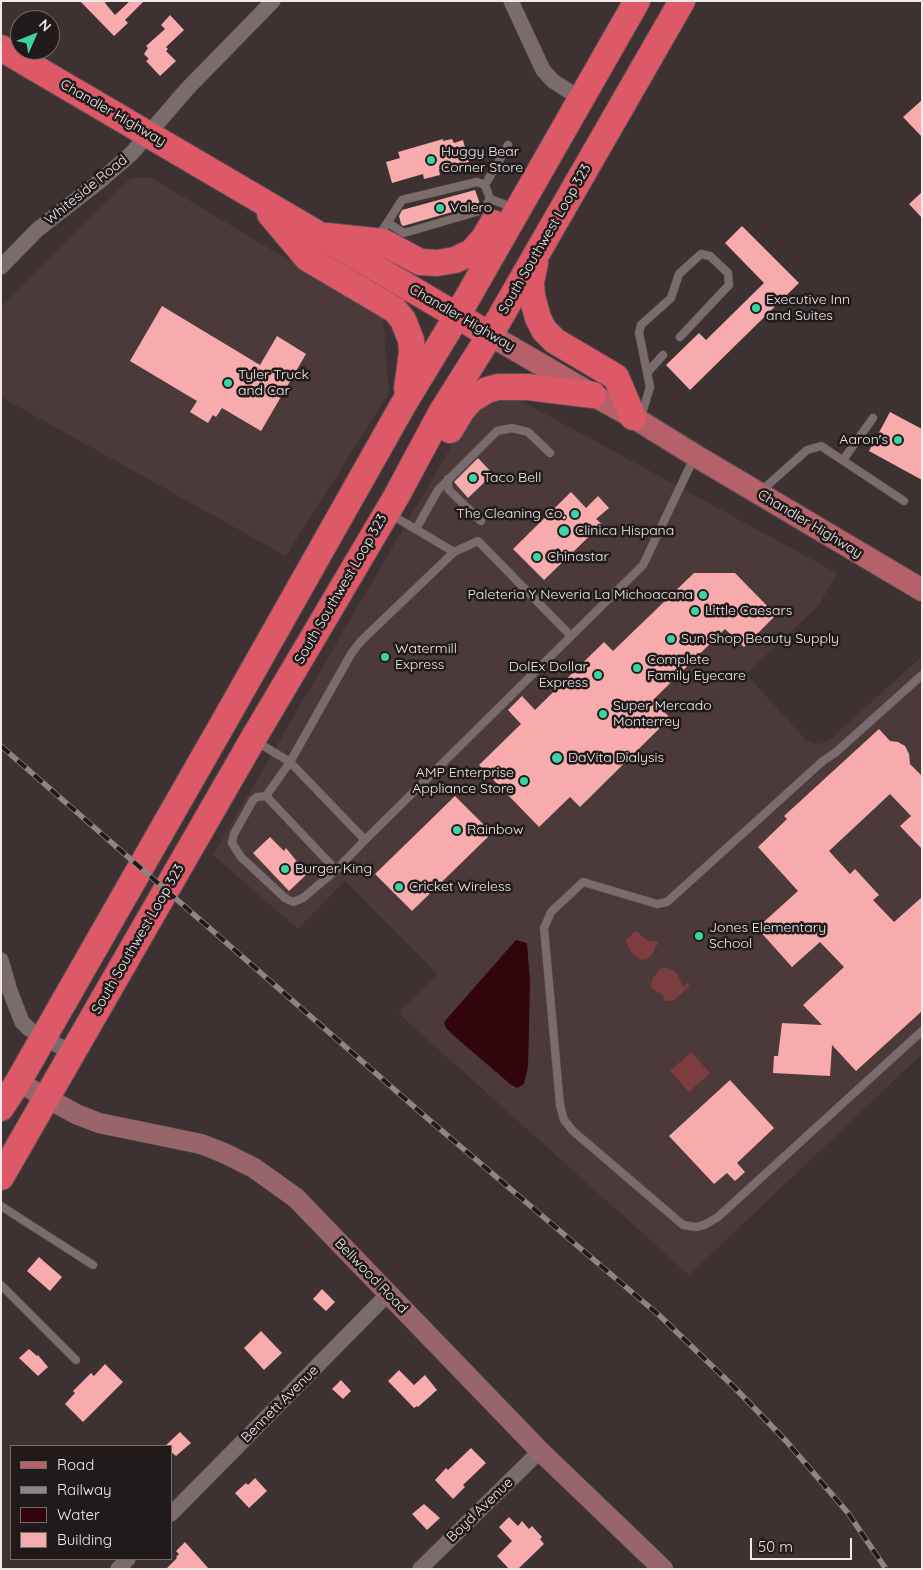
<!DOCTYPE html>
<html>
<head>
<meta charset="utf-8">
<style>
	body { margin:0 }
	#map { position:relative; width:923px; height:1570px; overflow:hidden; background:#3d3131; font-family:Quicksand,sans-serif }
	canvas { display:block }
	.frame { position:absolute; inset:0; border:2px solid #f1e8e8; pointer-events:none }
	.legend { position:absolute; left:10px; top:1445px; width:162px; height:115px; box-sizing:border-box; background:#201a1a; border:1px solid #746c6c; margin:0; padding:6px 9px; list-style:none; font-size:15px; color:#f1e8e8 }
	.legend li { display:flex; align-items:center; gap:10px; height:25px }
	.legend b { width:25px; border:1px solid #746c6c }
	.north { position:absolute; left:10px; top:10px; width:50px; height:50px; box-sizing:border-box; background:#201a1a; border:1px solid #746c6c; border-radius:50%; rotate:46deg; font-size:14px; font-weight:700; line-height:20px; text-align:center; color:#f1e8e8 }
	.north::after { content:''; display:block; margin:auto; width:18px; height:22px; background:#3cd4a4; clip-path:polygon(50% 0,100% 100%,50% 72%,0 100%) }
	.scale { position:absolute; left:750px; top:1538px; width:102px; height:22px; box-sizing:border-box; border:2px solid #f1e8e8; border-top:0; padding-left:6px; font-size:15px; line-height:18px; white-space:nowrap; color:#f1e8e8; -webkit-text-stroke:4px #201a1a; paint-order:stroke }
</style>
</head>
<body>
<div id="map">
<canvas width="923" height="1570"></canvas>
<div class="frame"></div>
<ul class="legend">
<li><b style="height:6px;background:#b66169"></b>Road</li>
<li><b style="height:6px;background:#908585"></b>Railway</li>
<li><b style="height:14px;background:#32040b"></b>Water</li>
<li><b style="height:14px;background:#f8abad"></b>Building</li>
</ul>
<div class="north">N</div>
<div class="scale">50 m</div>
</div>
<script>
const ctx = document.querySelector('canvas').getContext('2d');
ctx.lineJoin = 'round';
function fillPath(path, color) { ctx.fillStyle = color; ctx.fill(path, 'evenodd'); }
const shape = rows => new Path2D(rows.map(r => 'M' + r).join(''));
function strokePath(path, color, width, dash) { ctx.strokeStyle = color; ctx.lineWidth = width; ctx.lineCap = dash ? 'butt' : 'round'; ctx.setLineDash(dash || []); ctx.stroke(path); }
function write(font, color, halo, rows, align = 'center') {
  ctx.font = font + ' Quicksand,sans-serif'; ctx.lineWidth = 5; ctx.setLineDash([]); ctx.textBaseline = 'middle'; ctx.strokeStyle = halo; ctx.fillStyle = color; for (const [text, x, y, turn = 0] of rows) {
    ctx.save(); ctx.translate(x, y); ctx.rotate((+turn || 0) * Math.PI / 180); ctx.textAlign = isNaN(turn) ? turn : align; if (halo) ctx.strokeText(text, 0, 0); ctx.fillText(text, 0, 0); ctx.restore();
  }
}
fillPath(shape([
	[131,178,152,178,383,317,389,393,286,556,1,397,1,307],
	[505,400,520,400,837,573,819,605,746,674,807,741,816,744,827,742,922,656,922,1054,689,1275,398,1013,437,974,345,881,298,929,213,855,466,421,476,412,489,403]
]), '#4c3a3a');
fillPath(shape([
	[634,932,637,932,648,941,657,941,659,943,654,948,654,952,647,959,641,960,635,956,629,949,626,940],
	[664,968,668,968,677,973,683,987,687,983,690,986,673,1001,666,1001,662,994,653,989,651,986,653,978,660,969],
	[691,1052,710,1073,689,1092,670,1071]
]), '#7c3c40');
fillPath(shape([
	[516,940,527,943,530,982,528,1067,524,1084,517,1088,510,1084,453,1035,446,1028,444,1022]
]), '#32040b');
fillPath(shape([
	[80,1,107,1,105,3,115,15,130,1,144,1,125,20,128,23,114,36],
	[170,15,184,30,166,47,168,49,166,51,176,61,160,76,146,61,149,59,144,54,148,48,146,46,165,29,161,25],
	[922,100,922,137,903,117],
	[443,139,443,141,452,139,454,143,463,140,469,162,439,170,440,175,424,179,423,174,392,183,386,162,400,158,398,152],
	[475,190,480,204,403,226,401,224,399,216,402,210],
	[922,192,922,218,909,204],
	[742,226,799,283,690,390,666,365,699,333,706,340,764,283,725,243],
	[162,306,260,365,277,336,306,354,261,431,222,408,216,417,213,415,208,423,190,412,197,401,130,361],
	[890,412,922,429,922,480,869,451],
	[478,458,493,474,468,498,454,482],
	[571,492,586,508,598,496,609,508,596,519,602,524,544,580,513,549],
	[694,573,735,573,776,615,744,647,725,629,653,700,670,718,580,807,570,797,539,827,479,765,521,724,508,710,522,696,535,710,604,642,613,651],
	[879,729,890,741,898,742,905,746,909,754,910,764,922,776,922,849,900,826,911,816,890,794,829,851,850,874,855,869,879,895,873,900,894,922,922,897,922,1011,856,1071,832,1045,830,1076,773,1073,774,1056,778,1056,782,1023,822,1025,803,1005,844,967,820,942,792,967,757,928,798,891,758,847,787,819,784,816],
	[455,796,492,833,412,911,375,874],
	[270,837,284,851,286,848,307,874,289,891,253,853],
	[730,1080,774,1128,737,1163,745,1172,735,1181,727,1173,714,1184,669,1136],
	[39,1257,62,1277,50,1291,27,1271],
	[322,1289,335,1302,326,1311,313,1299],
	[261,1331,282,1353,264,1370,244,1348],
	[29,1349,37,1356,38,1355,48,1367,38,1376,19,1358],
	[105,1364,123,1382,83,1422,65,1404,75,1393,73,1391,91,1373,94,1376],
	[399,1370,414,1385,425,1375,437,1390,418,1407,417,1406,414,1408,388,1381],
	[341,1380,351,1391,343,1399,332,1389],
	[180,1432,191,1443,176,1456,171,1452,171,1446,165,1446],
	[471,1448,486,1463,463,1485,465,1487,453,1499,435,1480,446,1468,448,1470],
	[255,1478,267,1491,249,1508,235,1493,246,1483,248,1485],
	[424,1504,440,1518,427,1530,412,1514],
	[509,1517,518,1526,522,1521,529,1529,532,1526,542,1537,540,1539,544,1544,518,1569,509,1569,497,1556,512,1541,499,1527],
	[185,1542,209,1569,166,1569,177,1558,176,1557,179,1554,176,1551]
]), '#f8abad');
const lane = shape([
	[485,185,508,145],
	[388,223,404,233,483,210,490,199],
	[378,237,402,200,477,182,485,185,490,199,504,204],
	[647,373,663,355],
	[641,417,650,387,639,333,641,325,671,298,679,274,701,254,710,256,728,273,729,285,680,337],
	[843,460,873,418],
	[448,479,448,487,449,490,481,521],
	[760,492,807,450,821,446,904,501],
	[390,514,454,552],
	[416,529,438,490,497,431,512,428,528,432,550,453],
	[922,675,835,753,824,760,667,902,657,904,583,882,551,912,544,928,560,1105,564,1120,573,1131,683,1225,696,1227,704,1225,718,1217,922,1031],
	[257,742,290,762,365,840,643,565,694,458],
	[266,796,257,797,253,800,234,834,232,843,241,857,285,898,293,902,303,898,336,870],
	[365,840,336,870,266,796,290,762,351,654,361,641,454,552,478,541,570,635],
	[1,1206,93,1265],
	[1,1285,76,1360]
]);
const street = shape([
	[511,1,543,70,553,81,581,99],
	[1,267,37,230,100,181,132,153,187,89,273,1],
	[1,960,10,991,22,1022,28,1028,43,1038,73,1053],
	[171,1514,388,1294],
	[118,1569,128,1559],
	[420,1569,540,1451]
]);
const secondary = shape([
	[18,1082,76,1114,99,1123,201,1144,224,1153,254,1168,296,1198,540,1451,663,1569]
]);
const primary = shape([
	[490,335,593,395,633,417,696,456,922,590]
]);
const highway = shape([
	[1,48,490,335],
	[270,214,307,258,395,310,403,320,411,340,412,352,407,389],
	[327,236,383,242,420,262,437,263,455,260,472,252,484,238,493,223],
	[535,263,531,282,532,296,538,318,544,330,555,341,616,377,633,417],
	[450,430,462,410,472,399,487,390,498,387,528,387,593,395],
	[1,1108,18,1082,225,720,403,405,457,316,637,1],
	[1,1177,253,739,396,497,441,413,490,335,682,1]
]);
strokePath(lane, '#594e4f', 9);
strokePath(street, '#594e4f', 16);
strokePath(secondary, '#594e4f', 21);
strokePath(primary, '#594e4f', 24);
strokePath(highway, '#594e4f', 28);
strokePath(lane, '#7a6c6c', 8);
strokePath(street, '#7a6c6c', 15);
strokePath(secondary, '#98666a', 20);
strokePath(primary, '#b66169', 22);
strokePath(highway, '#de5967', 26);
const rail = shape([
	[1,746,427,1118,660,1316,734,1387,787,1442,848,1513,886,1569]
]);
strokePath(rail, '#908585', 5.5);
strokePath(rail, '#201a1a', 4, [11]);
for (const [x, y, r, color] of [
	[431,160,5,"#3cd4a4"],
	[440,208,5,"#3cd4a4"],
	[756,308,5,"#3cd4a4"],
	[228,383,5,"#3cd4a4"],
	[898,440,5,"#3cd4a4"],
	[473,478,5,"#3cd4a4"],
	[575,514,5,"#3cd4a4"],
	[564,531,6,"#3cd4a4"],
	[537,557,5,"#3cd4a4"],
	[703,595,5,"#3cd4a4"],
	[695,611,5,"#3cd4a4"],
	[671,639,5,"#3cd4a4"],
	[385,657,5,"#3cd4a4"],
	[637,668,5,"#3cd4a4"],
	[598,675,5,"#3cd4a4"],
	[603,714,5,"#3cd4a4"],
	[557,758,6,"#3cd4a4"],
	[524,781,5,"#3cd4a4"],
	[457,830,5,"#3cd4a4"],
	[285,869,5,"#3cd4a4"],
	[399,887,5,"#3cd4a4"],
	[699,936,5,"#3cd4a4"]
]) { const dot = new Path2D(); dot.arc(x, y, r, 0, 2 * Math.PI); ctx.fillStyle = color; ctx.fill(dot); strokePath(dot, '#201a1a', 2); }
write('14px', '#f1e8e8', '#201a1a', [
	["Chandler Highway",113,113,30],
	["Whiteside Road",86,190,-39],
	["South Southwest Loop 323",545,239,-60],
	["Chandler Highway",462,318,30],
	["Chandler Highway",810,524,31],
	["South Southwest Loop 323",341,589,-60],
	["South Southwest Loop 323",138,939,-60],
	["Bellwood Road",371,1276,46],
	["Bennett Avenue",280,1404,-45],
	["Boyd Avenue",480,1510,-44]
]);
write('14px', '#f1e8e8', '#201a1a', [
	["Huggy Bear",441,152],
	["Corner Store",441,168],
	["Valero",450,208],
	["Executive Inn",766,300],
	["and Suites",766,316],
	["Tyler Truck",238,375],
	["and Car",238,391],
	["Aaron's",888,440,"right"],
	["Taco Bell",483,478],
	["The Cleaning Co.",565,514,"right"],
	["Clinica Hispana",575,531],
	["Chinastar",547,557],
	["Paleteria Y Neveria La Michoacana",693,595,"right"],
	["Little Caesars",705,611],
	["Sun Shop Beauty Supply",681,639],
	["Watermill",395,649],
	["Express",395,665],
	["Complete",647,660],
	["Family Eyecare",647,676],
	["DolEx Dollar",588,667,"right"],
	["Express",588,683,"right"],
	["Super Mercado",613,706],
	["Monterrey",613,722],
	["DaVita Dialysis",568,758],
	["AMP Enterprise",514,773,"right"],
	["Appliance Store",514,789,"right"],
	["Rainbow",467,830],
	["Burger King",295,869],
	["Cricket Wireless",409,887],
	["Jones Elementary",709,928],
	["School",709,944]
], 'left');
</script>
</body>
</html>
